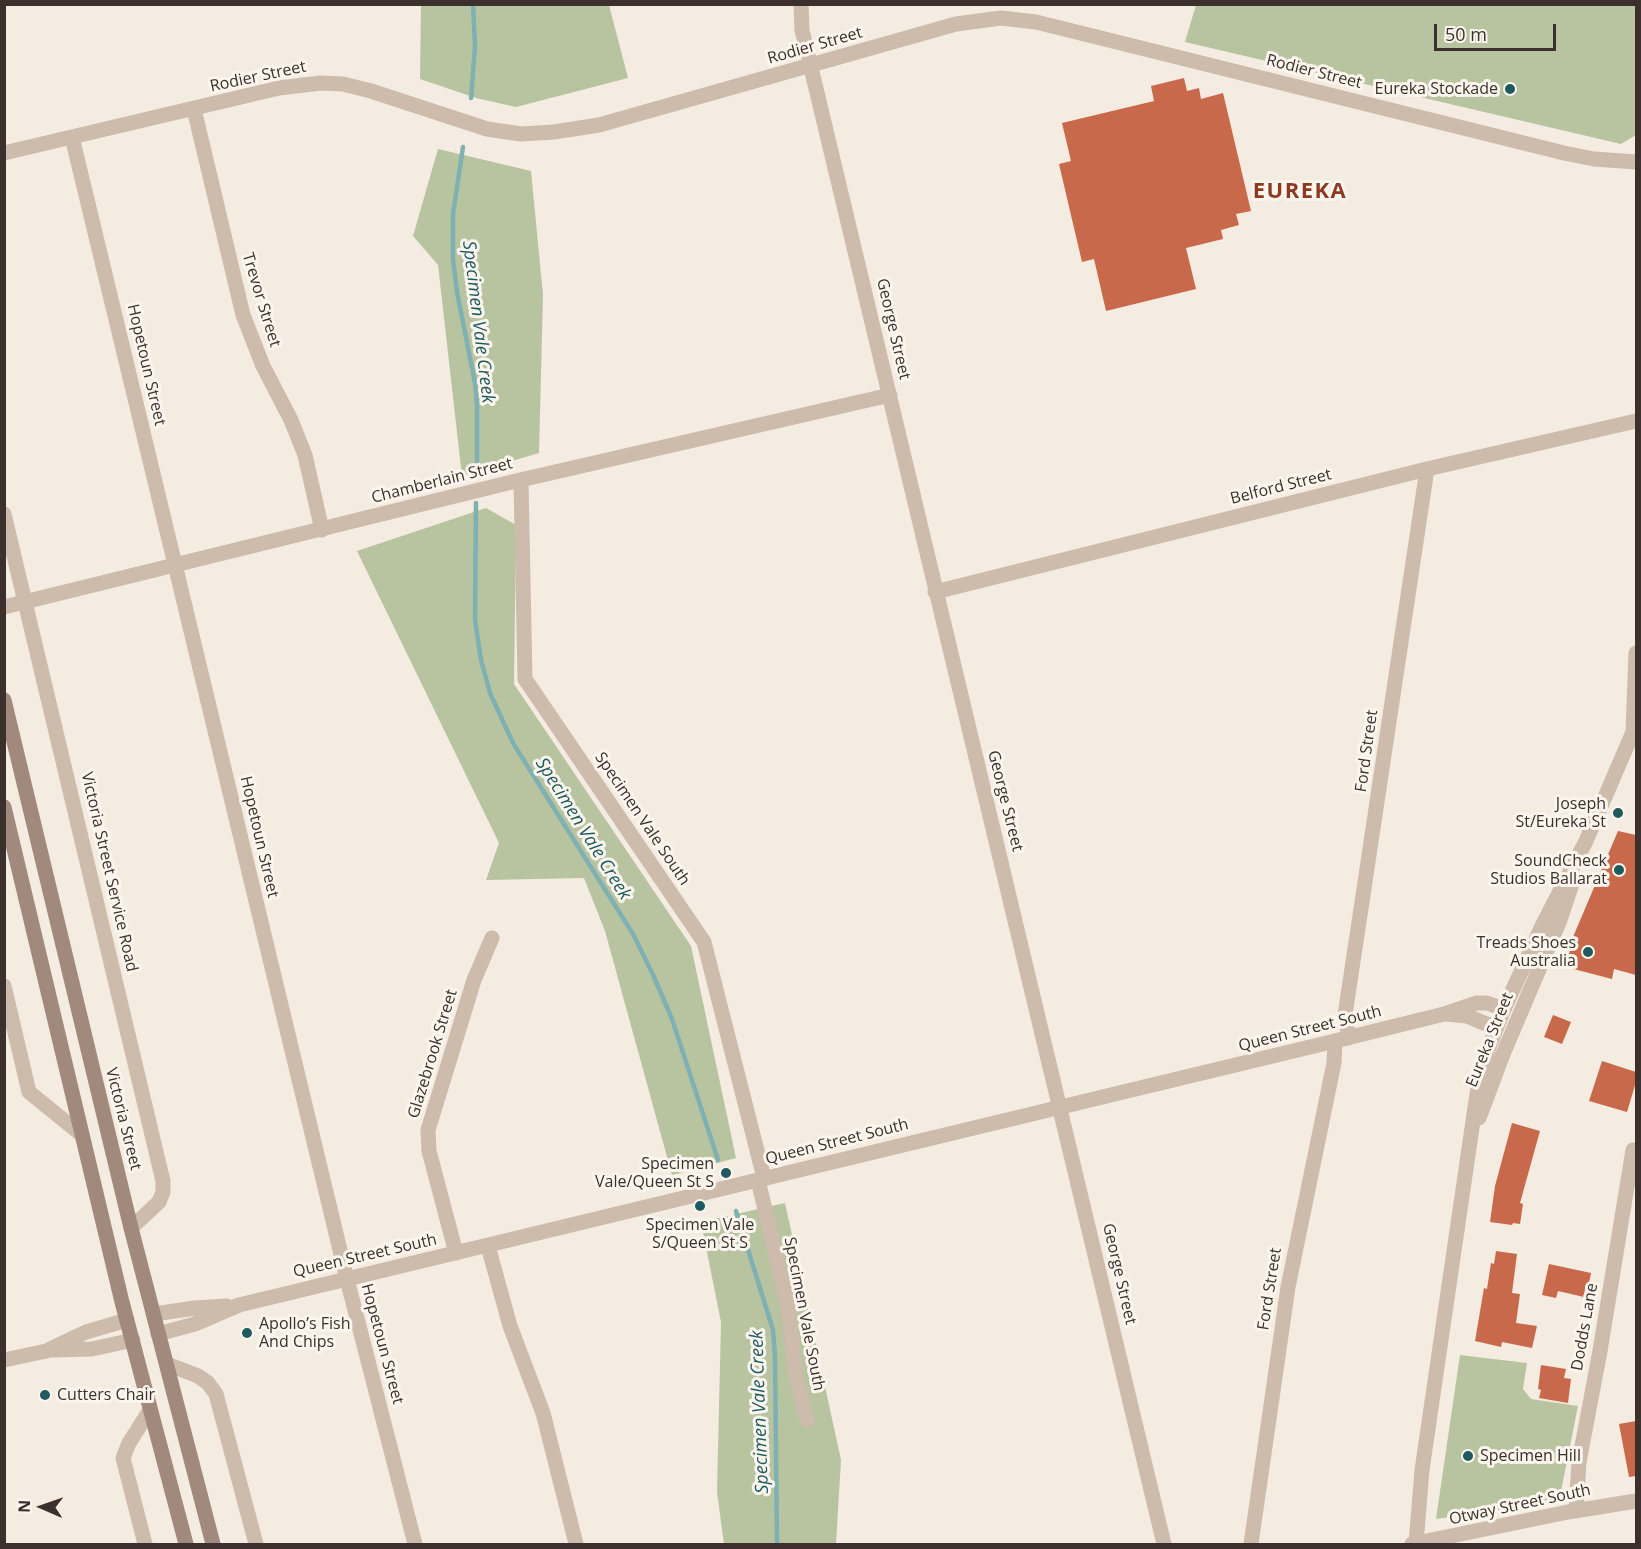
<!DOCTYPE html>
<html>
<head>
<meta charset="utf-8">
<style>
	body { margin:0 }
	#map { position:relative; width:1641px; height:1549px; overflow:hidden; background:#f4ebe1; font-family:"Open Sans",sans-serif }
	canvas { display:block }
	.frame { position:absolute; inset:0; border:6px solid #3b302b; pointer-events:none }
	.north { position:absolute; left:12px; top:1477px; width:60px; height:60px; -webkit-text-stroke:4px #fbf5ee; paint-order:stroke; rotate:272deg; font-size:16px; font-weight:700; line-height:24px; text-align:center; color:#3b302b }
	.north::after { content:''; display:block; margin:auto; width:21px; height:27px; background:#3b302b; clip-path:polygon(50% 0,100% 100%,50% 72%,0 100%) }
	.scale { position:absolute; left:1434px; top:24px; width:122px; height:27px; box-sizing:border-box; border:3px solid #3b302b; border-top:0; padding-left:8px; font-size:18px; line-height:21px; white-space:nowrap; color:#3b302b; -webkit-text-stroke:4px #fbf5ee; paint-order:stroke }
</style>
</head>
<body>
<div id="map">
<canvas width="1641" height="1549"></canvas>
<div class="frame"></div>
<div class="north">N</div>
<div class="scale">50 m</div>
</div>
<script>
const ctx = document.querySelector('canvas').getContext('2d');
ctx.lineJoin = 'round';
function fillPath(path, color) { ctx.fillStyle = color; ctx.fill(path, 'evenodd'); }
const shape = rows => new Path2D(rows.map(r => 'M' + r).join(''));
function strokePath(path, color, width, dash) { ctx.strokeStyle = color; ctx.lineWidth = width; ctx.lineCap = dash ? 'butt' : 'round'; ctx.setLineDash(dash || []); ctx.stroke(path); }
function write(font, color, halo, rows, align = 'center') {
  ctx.font = font + ' "Open Sans",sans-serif'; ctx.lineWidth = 6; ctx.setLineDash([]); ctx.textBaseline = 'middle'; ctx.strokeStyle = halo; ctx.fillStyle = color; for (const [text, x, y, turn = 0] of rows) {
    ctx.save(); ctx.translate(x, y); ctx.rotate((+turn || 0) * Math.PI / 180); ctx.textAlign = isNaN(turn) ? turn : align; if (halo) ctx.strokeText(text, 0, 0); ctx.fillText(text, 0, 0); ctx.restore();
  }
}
fillPath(shape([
	[421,4,609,5,628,78,516,107,476,98,420,79],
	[1196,5,1636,5,1636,135,1621,144,1185,42],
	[438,149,531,171,543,295,539,453,462,476,438,265,413,236],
	[486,508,516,525,514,684,691,946,736,1158,672,1175,605,931,584,878,486,880,499,843,357,551],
	[785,1203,841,1460,836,1544,724,1544,717,1492,721,1322,701,1222],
	[1460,1355,1527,1363,1523,1389,1531,1399,1578,1406,1559,1501,1436,1519]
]), '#b8c4a0');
strokePath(shape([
	[471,98,475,46,473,4],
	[463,147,453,214,453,259,457,292,475,383,477,405,477,465],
	[476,503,475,620,481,660,490,693,513,743,633,934,654,977,672,1019,718,1160],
	[736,1211,773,1330,775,1356,777,1544]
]), '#7fb0b2', 4.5);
fillPath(shape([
	[1184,78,1187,91,1199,88,1201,99,1223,93,1251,211,1236,214,1239,225,1221,230,1223,239,1186,248,1196,289,1106,311,1094,259,1082,262,1059,164,1071,161,1062,123,1154,101,1151,86],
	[1618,831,1636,835,1636,975,1614,969,1612,979,1566,967,1573,937],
	[1553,1015,1571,1022,1562,1044,1544,1037],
	[1602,1061,1636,1072,1636,1082,1627,1112,1589,1101],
	[1512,1123,1540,1131,1520,1203,1523,1204,1520,1224,1513,1223,1512,1225,1490,1222,1495,1186],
	[1496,1251,1517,1254,1512,1293,1520,1294,1516,1323,1537,1326,1532,1348,1502,1342,1501,1347,1475,1341,1484,1288,1487,1289,1491,1263,1494,1264],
	[1549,1264,1591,1273,1588,1288,1585,1288,1584,1297,1558,1291,1556,1298,1542,1295],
	[1541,1365,1566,1369,1564,1378,1571,1379,1568,1403,1539,1398,1541,1390,1538,1389],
	[1636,1421,1636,1476,1629,1477,1619,1424]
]), '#c8694b');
strokePath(shape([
	[801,4,802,30,1164,1544],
	[194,109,243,315,263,366,291,420,305,455,322,530],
	[72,137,347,1279,415,1544],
	[4,153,279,88,321,83,343,84,371,91,487,129,521,134,554,132,599,125,956,24,1001,18,1036,22,1564,153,1594,159,1636,162],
	[521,480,525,679,704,942,764,1178],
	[4,514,163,1181,163,1192,159,1202,131,1228],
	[935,592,1427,469,1636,421],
	[4,607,516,481,890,395],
	[4,986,29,1092,82,1135],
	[1447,1014,1467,1016,1496,1028],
	[1349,1038,1345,1015,1427,469],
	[758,1180,788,1307,796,1376,807,1420],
	[488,1246,510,1326,543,1413,576,1544],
	[456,1253,429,1151,428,1130,474,980,492,938],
	[154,1314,195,1308,227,1306],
	[158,1334,195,1324,239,1305,1335,1041,1444,1014,1476,1003,1487,1003,1504,1009],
	[50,1349,86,1332,127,1320],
	[4,1360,51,1350,92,1349,133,1340],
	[167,1364,198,1376,208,1383,216,1394,256,1544],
	[1576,1511,1579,1462,1600,1351,1633,1150],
	[145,1544,123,1458,129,1443,150,1410],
	[1251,1544,1288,1287,1334,1063,1335,1041],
	[1412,1544,1568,1512,1636,1501]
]), '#cdbbac', 15);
strokePath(shape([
	[1479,1118,1503,1054,1560,920,1573,881],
	[1416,1544,1422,1470,1479,1080,1489,1047,1504,1009,1543,924,1586,841,1633,732,1636,653]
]), '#cdbbac', 15);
strokePath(shape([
	[4,700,131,1228,213,1544],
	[4,807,122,1302,186,1544]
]), '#a18a7d', 15);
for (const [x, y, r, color] of [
	[1510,89,6,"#1f5a5e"],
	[1618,813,6,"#1f5a5e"],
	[1619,870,6,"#1f5a5e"],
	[1588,952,6,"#1f5a5e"],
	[726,1173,6,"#1f5a5e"],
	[700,1206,6,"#1f5a5e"],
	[247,1333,6,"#1f5a5e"],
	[45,1395,6,"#1f5a5e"],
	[1468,1456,6,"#1f5a5e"]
]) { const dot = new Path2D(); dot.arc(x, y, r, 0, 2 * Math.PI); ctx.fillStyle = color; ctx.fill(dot); strokePath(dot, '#fbf5ee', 2); }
write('16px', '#3b302b', '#fbf5ee', [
	["Rodier Street",815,46,-16],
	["Rodier Street",1314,72,14],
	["Rodier Street",258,77,-12],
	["Trevor Street",261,300,73],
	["George Street",893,329,77],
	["Hopetoun Street",146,365,77],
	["Chamberlain Street",442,481,-14],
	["Belford Street",1281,487,-14],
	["Ford Street",1367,751,-82],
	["George Street",1005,801,76],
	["Specimen Vale South",642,819,56],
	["Hopetoun Street",259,837,77],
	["Victoria Street Service Road",109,872,77],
	["Queen Street South",1310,1029,-14],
	["Eureka Street",1490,1040,-68],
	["Glazebrook Street",433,1054,-73],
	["Victoria Street",123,1119,76],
	["Queen Street South",837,1142,-14],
	["Queen Street South",365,1256,-13],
	["George Street",1119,1274,77],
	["Ford Street",1270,1289,-81],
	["Specimen Vale South",804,1314,79],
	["Dodds Lane",1585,1327,-80],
	["Hopetoun Street",382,1344,75],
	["Otway Street South",1520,1505,-12]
]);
write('16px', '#3b302b', '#fbf5ee', [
	["Eureka Stockade",1498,89],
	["Joseph",1606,804],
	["St/Eureka St",1606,822],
	["SoundCheck",1607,861],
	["Studios Ballarat",1607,879],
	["Treads Shoes",1576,943],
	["Australia",1576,961],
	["Specimen",714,1164],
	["Vale/Queen St S",714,1182],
	["Specimen Vale",700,1225,"center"],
	["S/Queen St S",700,1243,"center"],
	["Apollo’s Fish",259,1324,"left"],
	["And Chips",259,1342,"left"],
	["Cutters Chair",57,1395,"left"],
	["Specimen Hill",1480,1456,"left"]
], 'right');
write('italic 18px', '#1f5a5e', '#fbf5ee', [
	["Specimen Vale Creek",478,322,83],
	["Specimen Vale Creek",583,829,58],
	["Specimen Vale Creek",760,1412,-92]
]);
ctx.letterSpacing = '1.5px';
write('bold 22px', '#8c3b22', '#fbf5ee', [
	["EUREKA",1300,192]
]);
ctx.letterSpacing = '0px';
</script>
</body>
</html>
